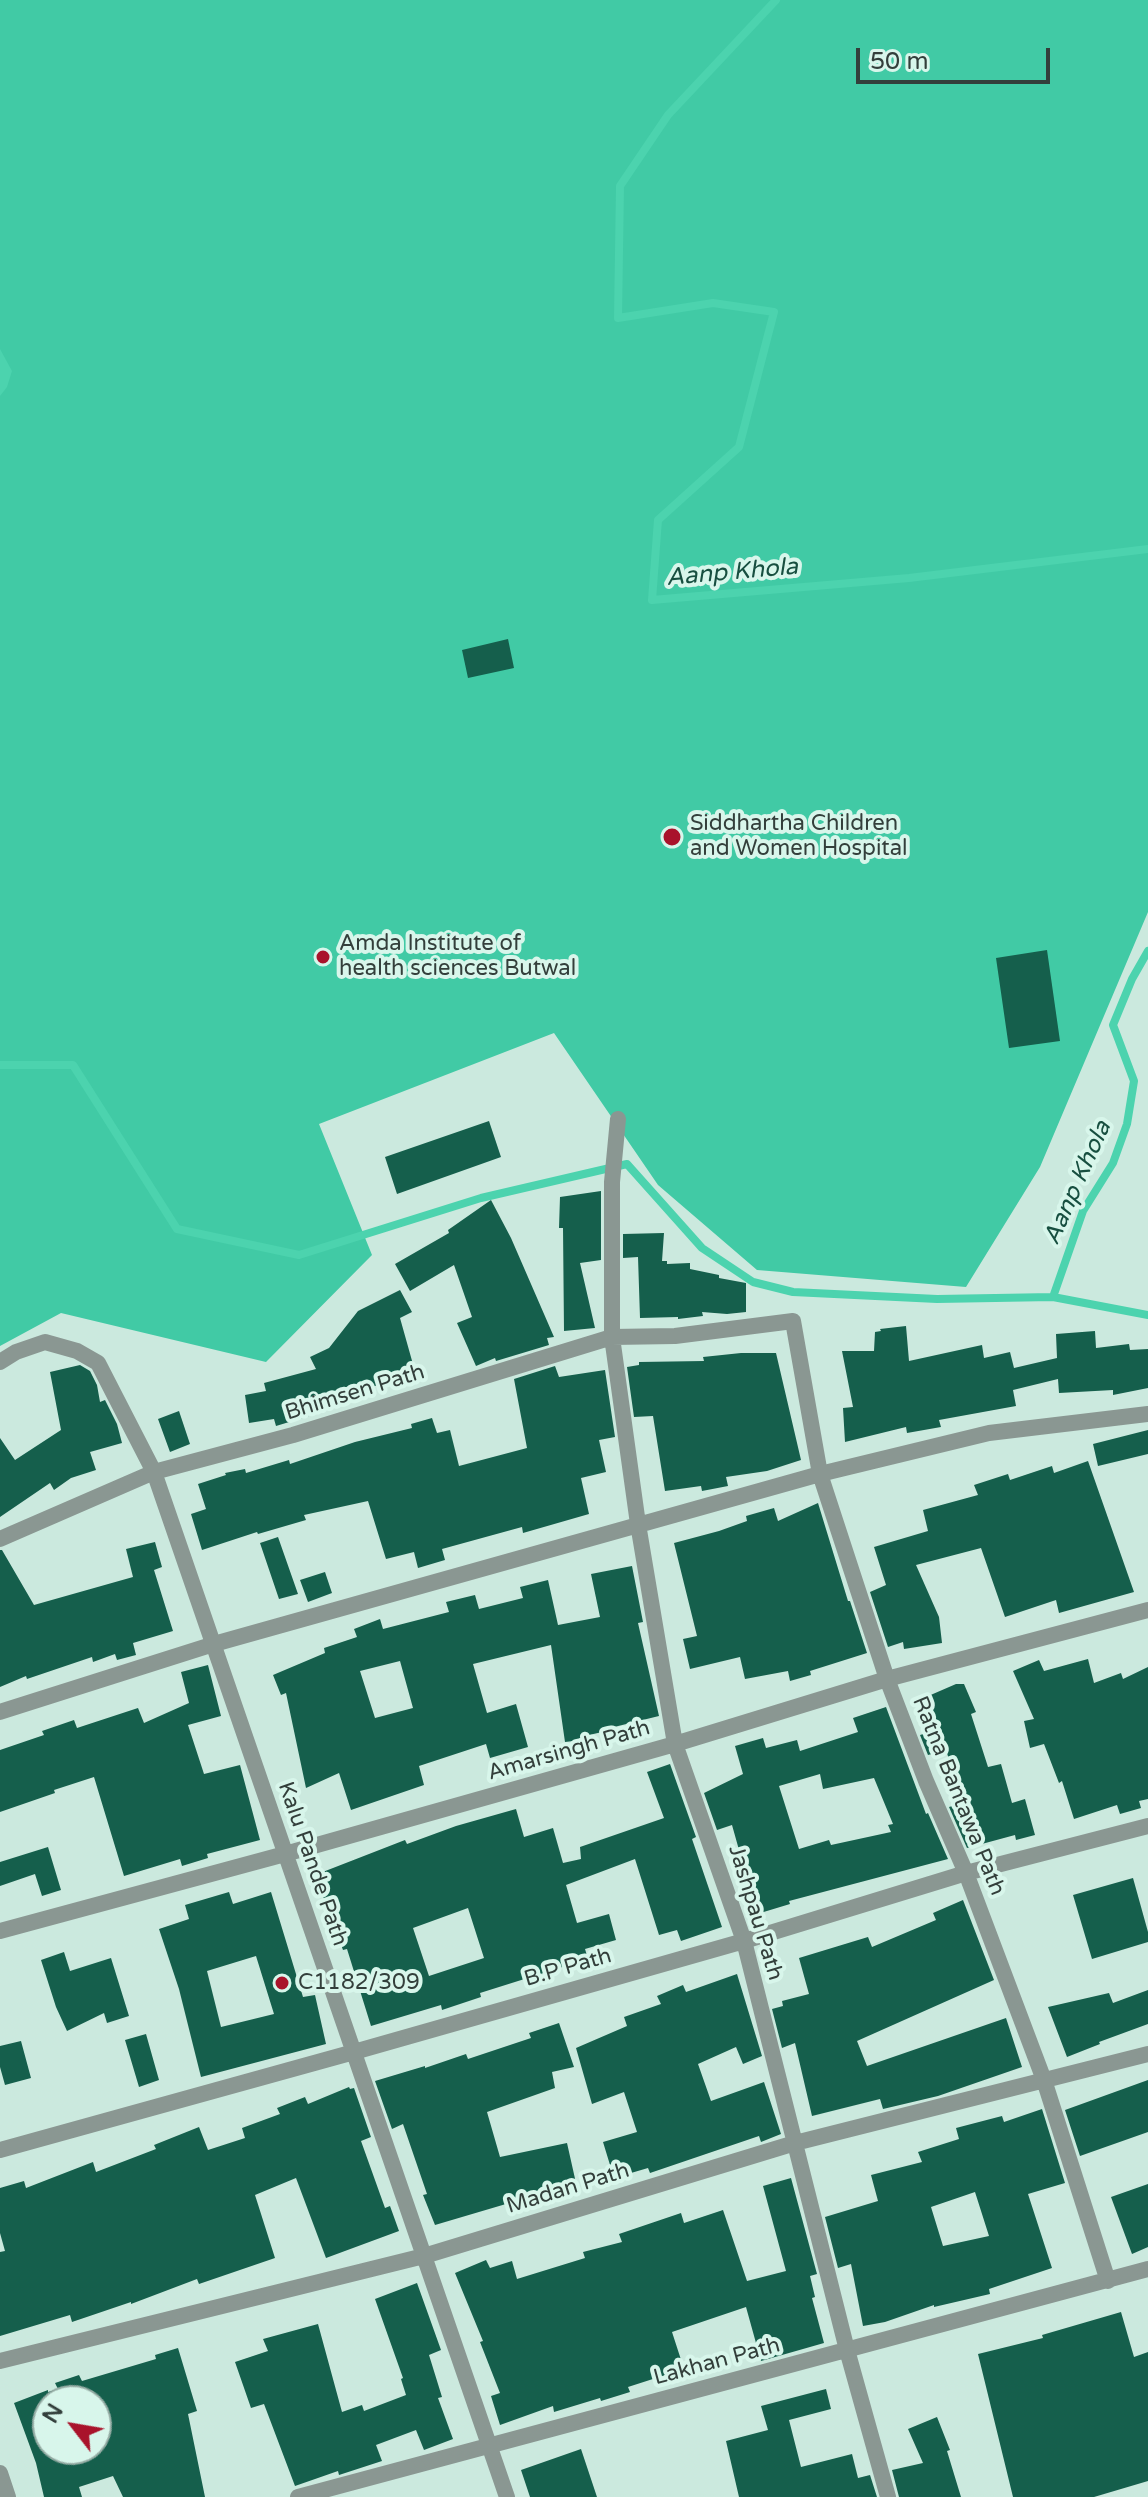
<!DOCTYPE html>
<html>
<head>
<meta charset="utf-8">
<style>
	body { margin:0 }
	#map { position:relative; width:1148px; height:2497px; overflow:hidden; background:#cbe9de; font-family:"Varela Round",sans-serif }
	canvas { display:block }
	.north { position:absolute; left:32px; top:2385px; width:80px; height:80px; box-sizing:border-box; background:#d8f6eb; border:2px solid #96ada5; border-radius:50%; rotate:301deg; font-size:22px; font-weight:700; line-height:32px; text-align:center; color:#333f3b }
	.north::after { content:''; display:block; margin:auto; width:28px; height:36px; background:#a9132b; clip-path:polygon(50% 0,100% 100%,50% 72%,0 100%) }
	.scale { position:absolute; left:856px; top:48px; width:194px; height:36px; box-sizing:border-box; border:4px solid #333f3b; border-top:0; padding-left:10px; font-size:24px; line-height:28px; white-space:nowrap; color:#333f3b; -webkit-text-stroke:6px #d8f6eb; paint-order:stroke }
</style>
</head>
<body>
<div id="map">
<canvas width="1148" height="2497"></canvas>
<div class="north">N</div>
<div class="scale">50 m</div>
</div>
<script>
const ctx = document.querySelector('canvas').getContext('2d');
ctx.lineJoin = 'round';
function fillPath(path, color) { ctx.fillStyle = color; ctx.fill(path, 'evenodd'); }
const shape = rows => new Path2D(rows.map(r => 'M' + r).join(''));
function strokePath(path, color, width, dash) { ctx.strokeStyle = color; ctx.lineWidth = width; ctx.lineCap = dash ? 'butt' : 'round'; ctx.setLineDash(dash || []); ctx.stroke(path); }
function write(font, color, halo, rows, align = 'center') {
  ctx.font = font + ' "Varela Round",sans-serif'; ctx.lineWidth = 8; ctx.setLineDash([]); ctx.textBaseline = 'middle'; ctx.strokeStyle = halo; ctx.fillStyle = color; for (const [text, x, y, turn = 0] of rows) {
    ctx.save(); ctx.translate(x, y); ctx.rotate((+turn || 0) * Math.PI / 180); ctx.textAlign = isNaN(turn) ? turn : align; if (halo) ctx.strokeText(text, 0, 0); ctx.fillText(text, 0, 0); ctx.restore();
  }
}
fillPath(shape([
	[0,0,1148,0,1148,912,1040,1167,966,1287,757,1270,658,1185,554,1033,319,1124,372,1255,266,1362,61,1313,0,1346]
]), '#41caa5');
fillPath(shape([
	[0,349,12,371,7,387,0,396]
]), '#4cd3ae');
strokePath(shape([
	[776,0,668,115,620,186,618,318,713,303,774,312,739,447,658,520,652,600,909,578,1148,549],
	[0,1065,73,1065,177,1229,299,1255,481,1198,627,1164,702,1248,753,1282,793,1292,937,1299,1053,1297,1148,1315],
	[1053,1297,1083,1211,1113,1163,1127,1124,1134,1081,1113,1025,1132,979,1148,951]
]), '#4cd3ae', 8);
fillPath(shape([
	[508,639,514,668,468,678,462,650],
	[1047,950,1060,1041,1009,1048,996,958],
	[489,1121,501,1157,397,1194,385,1157],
	[601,1191,601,1260,580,1263,595,1328,564,1331,563,1228,559,1228,560,1197],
	[491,1200,511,1238,554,1337,547,1338,549,1345,496,1361,495,1358,476,1366,457,1323,472,1317,454,1265,410,1291,395,1264,449,1233,448,1230],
	[664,1233,662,1261,667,1261,667,1264,690,1263,690,1269,719,1275,719,1278,746,1283,746,1312,727,1314,702,1312,703,1316,678,1319,678,1317,640,1318,638,1257,623,1258,623,1234],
	[400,1290,412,1312,400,1318,416,1375,356,1391,354,1384,306,1406,309,1416,276,1426,274,1419,249,1423,245,1395,266,1391,264,1383,316,1369,310,1357,329,1348,358,1311],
	[906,1326,909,1361,982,1345,984,1358,1010,1352,1014,1368,1057,1358,1056,1334,1095,1331,1096,1348,1129,1344,1130,1350,1148,1349,1148,1388,1113,1395,1113,1390,1059,1393,1058,1379,1013,1390,1016,1406,939,1420,941,1427,907,1433,906,1427,845,1442,843,1408,853,1407,842,1351,874,1351,875,1332,881,1331,880,1329],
	[741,1353,776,1353,801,1460,767,1471,726,1477,728,1486,702,1491,701,1486,665,1491,653,1416,634,1417,627,1367,639,1365,639,1362,704,1361,703,1357],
	[80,1365,90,1371,97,1385,100,1402,105,1400,117,1424,122,1443,90,1452,96,1470,71,1478,54,1490,50,1483,0,1517,0,1438,15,1460,61,1430,50,1372],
	[555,1366,559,1377,605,1370,615,1437,599,1440,606,1472,581,1478,589,1514,523,1533,522,1527,442,1549,445,1560,418,1568,414,1552,386,1559,368,1501,304,1515,306,1520,258,1534,257,1532,202,1550,191,1514,206,1509,198,1484,226,1475,225,1473,245,1469,246,1473,289,1460,290,1464,355,1442,412,1428,411,1424,432,1418,437,1433,450,1430,459,1466,527,1448,514,1379],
	[179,1411,190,1444,170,1452,158,1419],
	[1148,1430,1148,1454,1098,1466,1093,1444],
	[1088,1461,1134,1592,1059,1613,1056,1600,1005,1617,981,1548,916,1565,939,1617,942,1643,904,1649,903,1642,888,1647,870,1592,886,1585,874,1547,928,1531,923,1510,978,1495,974,1485,1008,1474,1010,1480,1052,1466,1054,1473],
	[818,1503,848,1601,850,1601,867,1653,810,1671,811,1675,790,1681,788,1671,745,1679,740,1657,690,1669,683,1639,697,1636,674,1543,719,1531,747,1521,746,1516,774,1508,778,1521],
	[278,1537,298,1594,279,1599,260,1543],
	[155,1542,162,1567,154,1570,173,1631,133,1643,136,1655,117,1660,115,1654,93,1662,92,1657,27,1679,26,1676,0,1687,0,1550,2,1550,34,1605,133,1577,126,1549],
	[632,1566,643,1622,638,1623,659,1716,610,1728,611,1730,589,1735,590,1739,565,1742,551,1645,473,1664,487,1713,516,1704,528,1747,490,1758,486,1744,419,1766,424,1785,351,1810,339,1773,306,1788,286,1693,281,1695,273,1675,325,1653,324,1648,357,1637,354,1629,380,1619,383,1629,449,1612,446,1602,475,1595,479,1609,523,1598,520,1587,548,1580,558,1625,600,1617,591,1574],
	[400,1661,413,1708,375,1718,360,1671],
	[325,1572,332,1593,308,1602,300,1580],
	[1088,1659,1094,1683,1121,1673,1123,1679,1148,1667,1148,1799,1139,1801,1141,1808,1120,1814,1117,1805,1074,1819,1062,1781,1059,1783,1044,1744,1030,1748,1024,1721,1034,1719,1013,1671,1039,1660,1044,1671],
	[208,1665,221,1716,188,1725,204,1774,240,1765,260,1840,207,1854,208,1858,182,1866,180,1859,124,1876,94,1777,54,1790,55,1793,0,1812,0,1750,44,1735,42,1731,74,1720,77,1728,138,1708,144,1723,189,1703,181,1672],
	[956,1684,964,1684,976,1712,971,1714,988,1767,1001,1764,1012,1803,1025,1799,1035,1835,1016,1840,1015,1835,967,1848,949,1807,963,1803,946,1750,928,1755,920,1735,940,1729,926,1697],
	[886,1707,926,1814,928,1813,948,1859,789,1901,790,1904,757,1914,732,1825,717,1830,704,1793,743,1774,735,1746,763,1738,766,1748,797,1740,800,1751,858,1732,853,1718],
	[820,1774,823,1789,874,1778,893,1824,888,1825,891,1832,831,1845,829,1840,799,1849,779,1786],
	[670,1764,696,1837,692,1839,722,1927,681,1941,677,1930,659,1935,635,1859,566,1885,577,1923,609,1914,616,1940,585,1949,588,1959,480,1993,481,1997,442,2010,441,2005,371,2026,347,1949,343,1950,315,1875,405,1840,407,1844,456,1826,516,1809,524,1837,553,1828,563,1863,581,1859,580,1847,664,1818,647,1772],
	[468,1908,484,1958,429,1976,413,1928],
	[48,1847,61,1890,42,1896,35,1874,0,1886,0,1862],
	[1133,1878,1148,1932,1148,1942,1092,1959,1073,1895],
	[229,1892,233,1904,271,1892,303,1997,315,1995,326,2044,201,2077,179,1989,159,1929,189,1919,185,1905],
	[256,1956,274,2014,221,2027,207,1971],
	[963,1900,994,1980,857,2041,867,2066,1006,2018,1022,2067,938,2096,883,2109,880,2099,812,2116,795,2043,782,2048,772,2009,783,2006,782,2001,809,1994,799,1958,868,1937,872,1947,936,1920,933,1913],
	[64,1952,70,1971,111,1958,129,2016,107,2023,104,2013,67,2031,56,2007,41,1960],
	[737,1974,762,2056,743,2064,736,2047,698,2064,711,2101,764,2082,781,2134,761,2142,759,2136,650,2173,648,2168,614,2178,603,2142,637,2132,624,2092,592,2104,576,2048,627,2026,624,2017,661,2004,657,1996,683,1985,686,1992],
	[1148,1990,1148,2024,1099,2042,1100,2044,1067,2057,1048,2007,1109,1993,1113,2003],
	[559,2023,574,2067,552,2072,555,2088,487,2112,500,2157,567,2143,578,2192,534,2202,533,2196,435,2225,423,2195,427,2194,403,2124,392,2129,375,2081,425,2066,425,2068,466,2054,468,2059,531,2038,529,2033],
	[146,2034,159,2080,139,2087,125,2040],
	[21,2041,31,2078,5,2085,0,2067,0,2046],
	[1148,2080,1148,2132,1080,2156,1065,2110],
	[349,2087,350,2089,354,2088,371,2137,361,2141,385,2208,390,2206,399,2231,326,2258,296,2178,255,2195,275,2258,199,2284,197,2279,131,2304,131,2302,72,2322,70,2315,0,2336,0,2252,5,2251,0,2233,0,2188,24,2181,26,2188,93,2162,96,2172,156,2149,154,2145,199,2127,208,2150,245,2138,242,2128,280,2114,277,2108,305,2097,308,2104],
	[1042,2109,1065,2183,1028,2194,1052,2268,989,2289,990,2294,934,2307,934,2305,885,2322,863,2326,851,2264,838,2268,825,2217,878,2201,871,2175,922,2162,918,2152,959,2139,956,2128,1002,2116,1004,2122],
	[975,2192,989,2236,943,2246,931,2207],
	[791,2178,817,2274,810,2276,815,2297,812,2298,824,2343,761,2361,746,2307,672,2332,684,2369,628,2387,630,2392,601,2401,600,2398,554,2412,553,2406,500,2425,491,2396,500,2393,480,2342,483,2341,455,2273,486,2260,490,2268,512,2261,517,2279,585,2258,583,2252,622,2242,619,2234,681,2213,684,2223,723,2210,747,2281,786,2271,763,2186],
	[1148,2184,1148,2247,1132,2254,1111,2197],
	[417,2283,441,2350,429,2355,442,2397,438,2398,453,2439,424,2450,416,2430,376,2445,382,2461,339,2475,338,2471,295,2486,264,2404,251,2408,235,2362,268,2351,263,2339,318,2324,342,2412,362,2405,364,2411,406,2395,401,2379,403,2378,375,2299],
	[1121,2312,1134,2357,1148,2352,1148,2481,1094,2497,1013,2497,978,2354,1043,2338,1042,2335],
	[178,2348,197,2411,188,2414,205,2497,123,2497,113,2476,79,2487,82,2497,44,2497,36,2463,14,2403,48,2390,48,2392,58,2389,55,2383,79,2375,82,2381,156,2359,155,2355],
	[48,2401,96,2401,96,2449,48,2449],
	[826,2389,831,2409,789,2420,801,2467,852,2454,858,2478,870,2475,877,2497,739,2497,726,2441,768,2430,761,2406],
	[937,2417,950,2450,947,2451,961,2497,899,2497,892,2470,923,2463,908,2429],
	[581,2449,597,2497,530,2497,521,2470]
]), '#155f4c');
strokePath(shape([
	[618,1119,612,1182,612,1337,638,1524,675,1744,744,1941,847,2350,888,2497],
	[0,1362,16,1352,45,1342,77,1351,98,1363,154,1472,293,1435,612,1337,675,1336,793,1321,820,1474,887,1679,926,1781,966,1873,1044,2080,1108,2281],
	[0,1539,154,1472,507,2497],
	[0,1712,214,1644,820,1474,989,1433,1148,1414],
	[0,1931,285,1854,675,1744,887,1679,1148,1610],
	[0,2150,354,2052,744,1941,966,1873,1148,1826],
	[0,2361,424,2256,795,2143,1148,2054],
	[0,2473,8,2497],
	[298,2497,1148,2269]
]), '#8a9792', 16);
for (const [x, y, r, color] of [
	[672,837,10,"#a9132b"],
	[323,957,8,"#a9132b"],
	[282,1983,8,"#a9132b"]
]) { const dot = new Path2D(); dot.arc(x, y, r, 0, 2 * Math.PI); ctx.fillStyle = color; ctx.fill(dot); strokePath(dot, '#d8f6eb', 3); }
write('22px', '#333f3b', '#d8f6eb', [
	["Siddhartha Children",690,824],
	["and Women Hospital",690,849],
	["Amda Institute of",339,944],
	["health sciences Butwal",339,969],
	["C1182/309",298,1983]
], 'left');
write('22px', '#333f3b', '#d8f6eb', [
	["Bhimsen Path",355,1393,-17],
	["Amarsingh Path",569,1751,-16],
	["Ratna Bantawa Path",958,1796,68],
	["Kalu Pande Path",312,1864,71],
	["Jashpau Path",755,1913,73],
	["B.P Path",568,1968,-16],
	["Madan Path",568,2189,-17],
	["Lakhan Path",717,2362,-15]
]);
write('italic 24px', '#174f40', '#d8f6eb', [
	["Aanp Khola",732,573,-5],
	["Aanp Khola",1078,1183,-66]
]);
</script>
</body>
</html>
